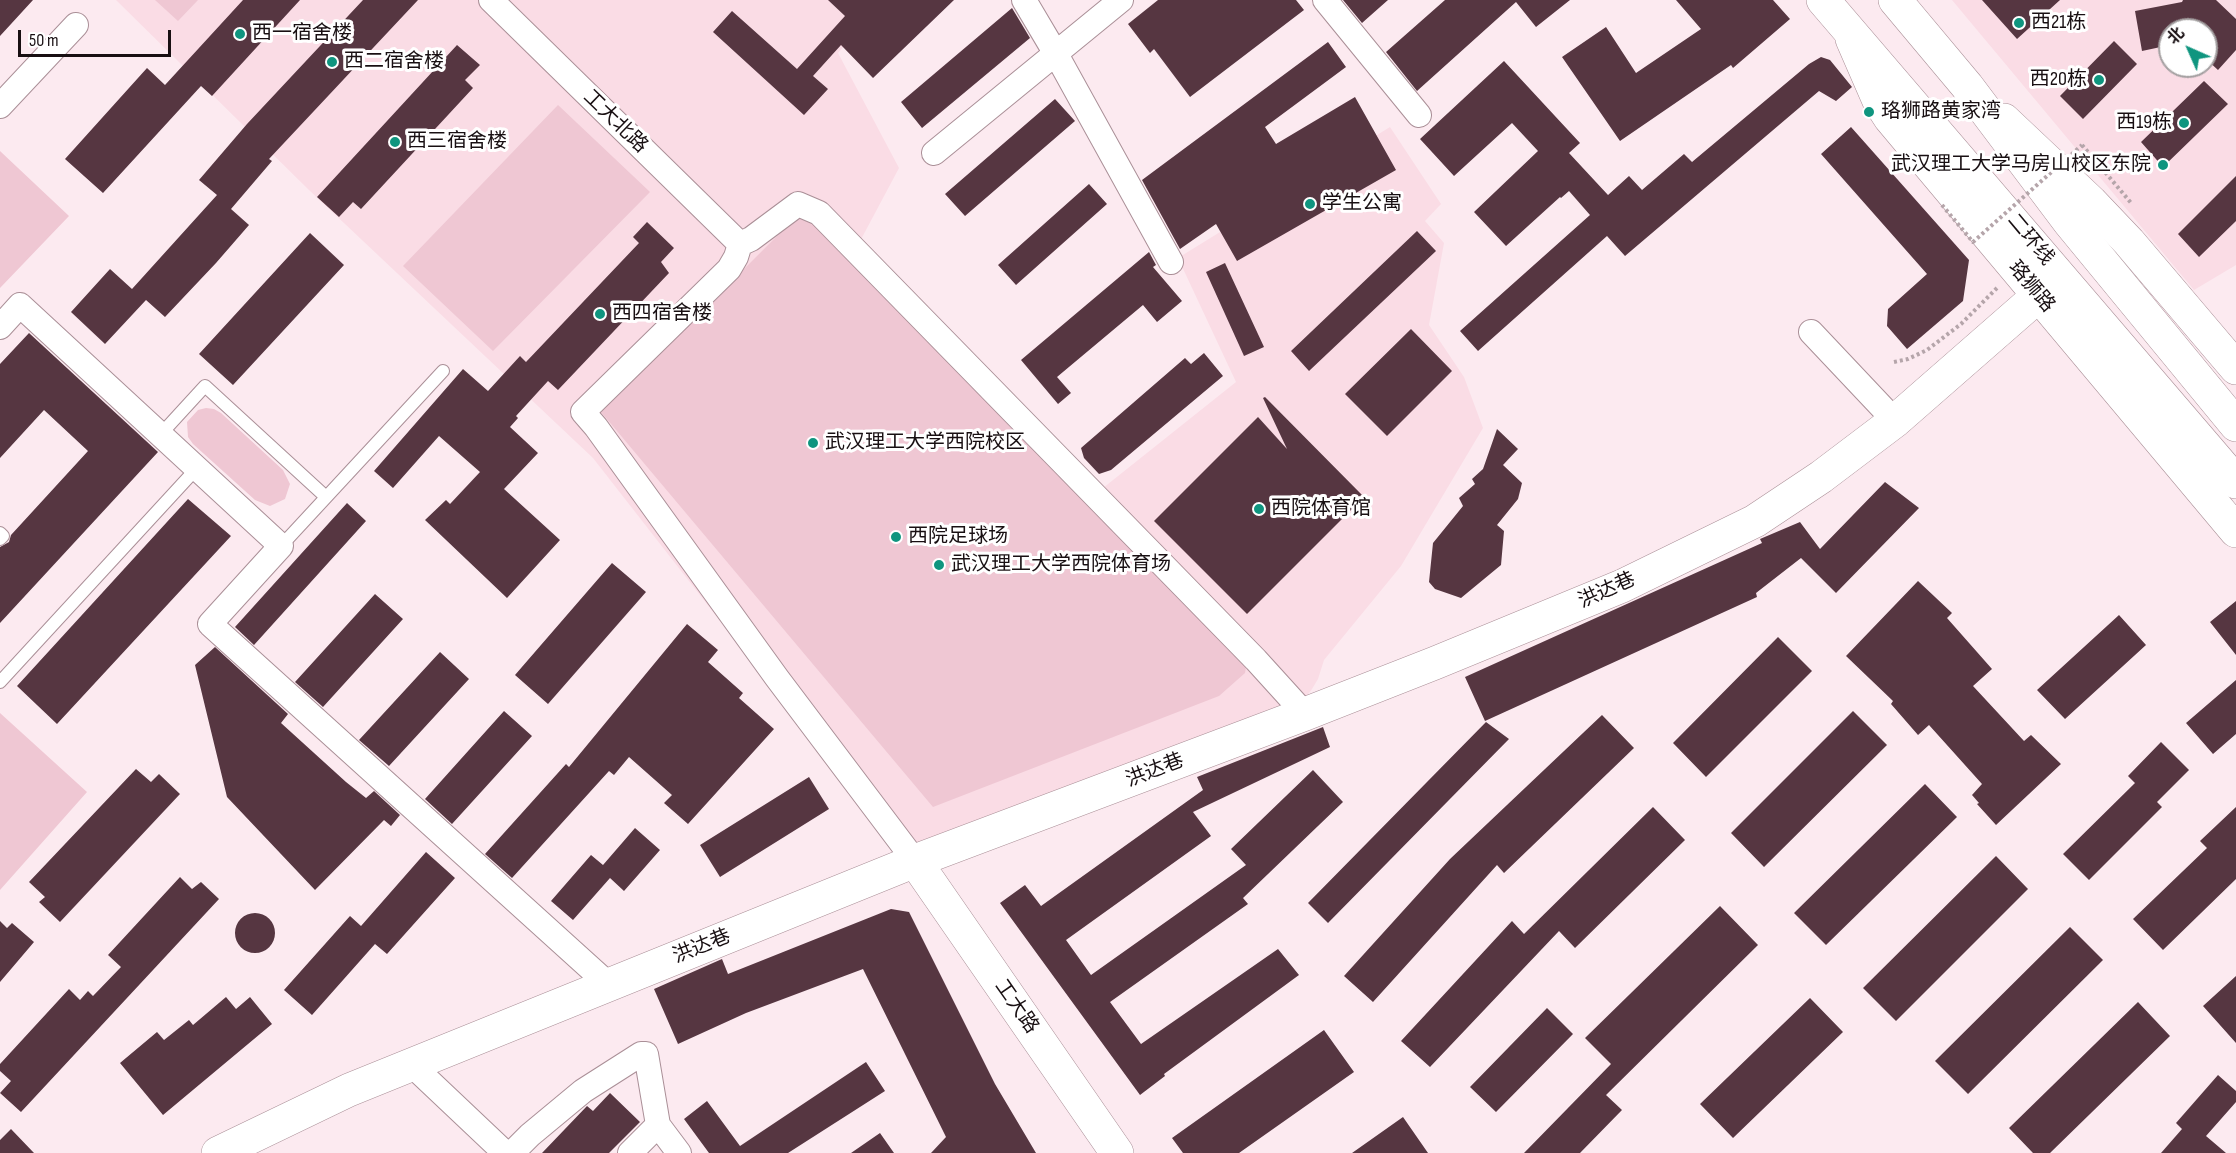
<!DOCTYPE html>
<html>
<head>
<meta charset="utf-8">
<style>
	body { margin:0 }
	#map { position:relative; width:2236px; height:1153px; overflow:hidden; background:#fceaf0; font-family:"Sofia Sans Condensed","Noto Sans SC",sans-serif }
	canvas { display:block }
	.north { position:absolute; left:2158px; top:18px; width:60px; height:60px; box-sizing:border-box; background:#fff; border:2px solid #a39fa0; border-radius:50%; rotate:315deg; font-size:16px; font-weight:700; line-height:24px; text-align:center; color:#180f12 }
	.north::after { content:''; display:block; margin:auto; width:21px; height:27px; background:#0f957f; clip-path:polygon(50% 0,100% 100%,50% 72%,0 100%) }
	.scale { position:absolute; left:18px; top:30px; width:153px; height:27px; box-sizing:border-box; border:3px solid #180f12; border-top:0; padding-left:8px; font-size:18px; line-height:21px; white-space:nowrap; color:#180f12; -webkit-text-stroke:4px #fff; paint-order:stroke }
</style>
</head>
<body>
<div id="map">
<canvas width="2236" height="1153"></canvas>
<div class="north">北</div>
<div class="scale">50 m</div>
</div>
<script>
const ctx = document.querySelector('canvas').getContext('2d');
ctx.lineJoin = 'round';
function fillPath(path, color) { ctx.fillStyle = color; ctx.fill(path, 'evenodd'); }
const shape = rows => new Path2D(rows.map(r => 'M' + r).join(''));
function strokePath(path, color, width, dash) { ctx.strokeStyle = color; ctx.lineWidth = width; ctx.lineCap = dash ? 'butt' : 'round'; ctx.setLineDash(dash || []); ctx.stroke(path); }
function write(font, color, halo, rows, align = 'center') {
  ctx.font = font + ' "Sofia Sans Condensed","Noto Sans SC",sans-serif'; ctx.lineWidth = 6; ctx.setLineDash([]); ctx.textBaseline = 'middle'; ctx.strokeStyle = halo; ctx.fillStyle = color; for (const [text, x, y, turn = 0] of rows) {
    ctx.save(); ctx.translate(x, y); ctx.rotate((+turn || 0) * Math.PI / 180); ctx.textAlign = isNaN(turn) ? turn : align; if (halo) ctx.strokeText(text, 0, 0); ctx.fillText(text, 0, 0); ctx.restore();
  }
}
fillPath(shape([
	[116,0,886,0,838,53,899,168,858,245,1098,492,1236,382,1178,258,1390,127,1441,204,1425,221,1444,243,1429,325,1464,377,1483,428,1401,566,1324,660,1318,679,1312,689,1289,720,909,863,593,458,309,190],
	[1952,0,2236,0,2236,265,2194,290],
	[2170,30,2206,30,2206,66,2170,66]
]), '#fadce5');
fillPath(shape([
	[155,0,198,0,178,21],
	[558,105,650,192,493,351,403,266],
	[0,151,69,216,0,288],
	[801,212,1051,468,1247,661,1245,673,1219,696,933,807,601,412],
	[206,408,214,409,221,413,283,470,290,484,285,499,270,506,255,500,193,444,188,437,187,422,198,410],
	[0,713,87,792,0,890]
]), '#efc7d3');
fillPath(shape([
	[0,0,33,0,0,36],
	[243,0,300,0,212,96,201,86,103,193,65,159,147,68,165,85],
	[363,0,418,0,269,159,272,161,231,209,249,225,216,263,165,317,146,300,105,344,71,312,110,269,132,289,217,195,199,180,247,124],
	[828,0,954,0,873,78,841,45,813,76,828,89,804,115,713,32,732,11,797,69,845,16],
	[1158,0,1296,0,1304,10,1190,97,1154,49,1150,53,1128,24],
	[1343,0,1388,0,1362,23],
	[1445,0,1570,0,1536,27,1516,2,1417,91,1386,52],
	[1676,0,1773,0,1790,19,1733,68,1731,65,1620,141,1562,57,1606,27,1636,73,1701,29],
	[1982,0,2060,0,2017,39],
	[2183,0,2216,0,2236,19,2236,50,2218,70,2206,59,2206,30,2170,30,2170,45,2142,51,2135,11,2182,2],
	[1012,8,1030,38,922,128,901,102],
	[2114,41,2137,64,2083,119,2060,96],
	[1328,42,1346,67,1265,127,1276,144,1355,97,1396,170,1237,261,1216,224,1180,249,1142,180],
	[457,45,480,65,465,80,473,88,361,209,353,202,339,217,317,197],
	[1821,57,1830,60,1852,87,1836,101,1819,91,1625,256,1607,236,1478,351,1460,331,1590,215,1569,191,1561,198,1560,197,1506,246,1474,212,1538,151,1512,123,1454,176,1420,139,1504,61,1580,143,1569,153,1608,195,1629,176,1642,190,1684,154,1692,162,1809,64],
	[2204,81,2228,104,2163,167,2141,142],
	[1055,99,1075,121,965,216,945,194],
	[1851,127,1969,260,1963,301,1907,349,1887,326,1888,309,1927,274,1821,154],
	[2236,176,2236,221,2199,257,2178,234],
	[1089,184,1107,204,1016,285,998,265],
	[647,222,674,248,661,262,669,273,558,390,548,381,516,416,518,418,510,427,538,453,504,489,560,540,507,598,425,520,446,500,450,504,480,472,439,436,393,488,374,471,463,369,488,391,520,356,526,362,639,243,633,237],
	[1417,231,1436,251,1309,371,1291,351],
	[310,233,344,265,233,385,199,354],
	[1149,252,1156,265,1153,267,1182,301,1157,322,1143,305,1057,377,1071,393,1058,404,1021,360],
	[1225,263,1264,347,1244,356,1206,272],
	[1411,329,1452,371,1387,436,1345,394],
	[29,333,158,452,0,623,0,547,9,542,11,535,88,451,44,410,0,458,0,364],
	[1204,353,1223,376,1111,470,1099,474,1084,458,1081,448,1185,358,1191,364],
	[1265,397,1364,497,1247,614,1154,521,1258,417,1287,449,1263,398],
	[1497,429,1518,449,1503,465,1522,483,1518,499,1497,525,1504,531,1501,565,1461,598,1435,589,1429,582,1433,543,1463,506,1459,498,1475,484,1472,479,1483,469],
	[1885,482,1919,508,1836,593,1801,558,1756,593,1757,597,1485,721,1465,677,1762,543,1760,539,1800,522,1820,549],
	[188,499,231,536,57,724,17,686],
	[347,503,366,521,254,645,235,627],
	[612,563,646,592,548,704,515,675],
	[1918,581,1952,613,1947,618,1992,669,1973,686,2024,741,2031,735,2061,764,1996,825,1977,804,1979,803,1972,795,1982,784,1929,725,1918,735,1891,704,1893,701,1846,656],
	[375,594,403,619,323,707,295,682],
	[2236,601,2236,655,2210,622],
	[2119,615,2146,645,2065,719,2037,690],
	[687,624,718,650,708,662,743,693,739,698,774,729,688,824,664,803,672,795,629,757,614,775,609,771,512,878,485,854,566,764,569,767],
	[1778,637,1812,671,1706,777,1673,743],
	[215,647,288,714,281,723,346,782,366,798,374,791,400,815,391,826,384,820,315,890,227,797,195,665],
	[440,652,469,679,389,766,359,740],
	[2236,680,2236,734,2213,754,2186,723],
	[504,711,532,736,452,824,425,799],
	[1853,711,1887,745,1764,867,1731,833],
	[1602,715,1634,748,1504,873,1497,865,1373,1002,1344,976,1450,859],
	[1486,722,1509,739,1328,923,1308,903],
	[1323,727,1330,747,1193,812,1211,836,1066,940,1091,975,1246,865,1231,849,1313,770,1343,802,1243,898,1248,904,1110,1002,1141,1044,1278,949,1299,975,1164,1074,1165,1076,1140,1095,1000,903,1025,885,1041,906,1203,790,1197,777],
	[2161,742,2189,770,2157,802,2162,807,2089,880,2063,854,2135,783,2128,776],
	[136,769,151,782,159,774,180,794,60,922,39,902,45,897,29,882],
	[809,777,829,809,720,877,700,845],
	[1925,784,1957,817,1826,945,1794,913],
	[1653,807,1685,840,1575,948,1559,931,1430,1067,1401,1041,1512,921,1524,934],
	[2236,807,2236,879,2163,950,2133,919,2207,848,2200,841],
	[635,828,660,850,624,891,610,878,573,920,551,901,591,855,603,865],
	[426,852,455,878,387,954,375,944,312,1015,284,990,350,916,361,926],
	[1996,856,2028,889,1896,1021,1863,988],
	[180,877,192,889,201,882,219,899,21,1112,0,1093,11,1081,0,1071,0,1064,69,989,80,1000,88,991,93,996,121,967,108,955],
	[1720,906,1758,945,1606,1095,1622,1110,1580,1153,1524,1153,1611,1064,1585,1038],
	[891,909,909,912,995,1084,1036,1153,931,1153,946,1137,863,969,746,1013,678,1044,654,989,722,959,728,974],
	'235 933a20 20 0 1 1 40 0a20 20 0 1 1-40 0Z',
	[0,921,7,928,12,923,34,942,0,982],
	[2070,927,2103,960,1968,1094,1935,1061],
	[2236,976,2236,1043,2203,1006],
	[226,997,236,1009,250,997,272,1024,163,1115,120,1063,157,1032,164,1040,189,1020,193,1025],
	[1810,998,1843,1032,1733,1138,1700,1104],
	[2138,1002,2170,1036,2050,1153,2033,1153,2009,1128],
	[1547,1008,1573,1034,1496,1112,1470,1087],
	[1324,1030,1354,1072,1239,1153,1183,1153,1172,1138],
	[866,1062,885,1091,788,1153,709,1153,684,1119,707,1101,740,1146],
	[2218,1075,2236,1091,2236,1102,2206,1136,2226,1153,2161,1153,2182,1129,2176,1123],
	[610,1093,640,1122,609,1153,542,1153,587,1106,593,1111],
	[1403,1117,1428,1153,1352,1153],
	[11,1129,34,1153,0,1153,0,1140],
	[880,1133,894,1153,851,1153]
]), '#563641');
const lane = shape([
	[161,434,205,386,326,497],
	[0,533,3,536,0,539],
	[281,546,443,371],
	[0,682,197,468]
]);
const street = shape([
	[491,0,740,244],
	[1024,0,1056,54,1171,262],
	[1325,0,1419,115],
	[0,106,76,25],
	[934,153,1121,0],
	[740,244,751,239,798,204,819,213,1256,660,1305,714],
	[740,244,736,257,729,269,583,412,596,427,777,678,915,861],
	[0,327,20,305,281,546,210,624,609,985],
	[1811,332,1895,421],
	[412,1065,505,1153],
	[512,1153,530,1135,583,1091,641,1054,646,1054,658,1125,679,1153],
	[630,1153,658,1125]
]);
const secondary = shape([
	[915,861,1117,1153],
	[218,1153,349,1090,915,861,1305,714,1435,663,1622,586,1755,521,1821,477,1895,421,2038,296]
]);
const primary = shape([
	[1852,39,1879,101,1890,118,2236,531],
	[2004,120,2091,202,2129,242,2236,368]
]);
const highway = shape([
	[1823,0,2236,482],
	[1895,0,1967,86,2070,223,2236,425]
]);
strokePath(lane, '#aa8f97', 14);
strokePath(street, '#aa8f97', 26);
strokePath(secondary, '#aa8f97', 34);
strokePath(primary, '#aa8f97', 34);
strokePath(highway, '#aa8f97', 34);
strokePath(shape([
	[2082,145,2132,204],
	[1894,362,1908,359,1927,350,1961,324,1998,287]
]), '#b5a5aa', 4, [3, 3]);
strokePath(lane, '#fff', 12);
strokePath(street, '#fff', 24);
strokePath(secondary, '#fff', 33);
strokePath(primary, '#fff', 33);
strokePath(highway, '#fff', 33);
strokePath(shape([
	[1942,205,1973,242,2082,145]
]), '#b5a5aa', 4, [3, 3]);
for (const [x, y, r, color] of [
	[2019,23,6,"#0f957f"],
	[240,34,6,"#0f957f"],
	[332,62,6,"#0f957f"],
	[2099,80,6,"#0f957f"],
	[1869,112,6,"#0f957f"],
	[2184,123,6,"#0f957f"],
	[395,142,6,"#0f957f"],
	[2163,165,6,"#0f957f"],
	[1310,204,6,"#0f957f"],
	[600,314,6,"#0f957f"],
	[813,443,6,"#0f957f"],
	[1259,509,6,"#0f957f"],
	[896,537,6,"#0f957f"],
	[939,565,6,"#0f957f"]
]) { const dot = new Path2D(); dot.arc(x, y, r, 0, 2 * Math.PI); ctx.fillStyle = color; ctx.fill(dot); strokePath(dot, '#fff', 2); }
write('20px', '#180f12', '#fff', [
	["西21栋",2031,23],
	["西一宿舍楼",252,34],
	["西二宿舍楼",344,62],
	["西20栋",2087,80,"right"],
	["珞狮路黄家湾",1881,112],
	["西19栋",2172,123,"right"],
	["西三宿舍楼",407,142],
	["武汉理工大学马房山校区东院",2151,165,"right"],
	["学生公寓",1322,204],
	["西四宿舍楼",612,314],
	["武汉理工大学西院校区",825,443],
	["西院体育馆",1271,509],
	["西院足球场",908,537],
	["武汉理工大学西院体育场",951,565]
], 'left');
write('20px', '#180f12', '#fff', [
	["工大北路",615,122,44],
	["二环线",2030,240,50],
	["珞狮路",2031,287,50],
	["洪达巷",1607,591,-24],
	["洪达巷",1155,771,-21],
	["洪达巷",702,947,-22],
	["工大路",1016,1007,55]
]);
</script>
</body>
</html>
